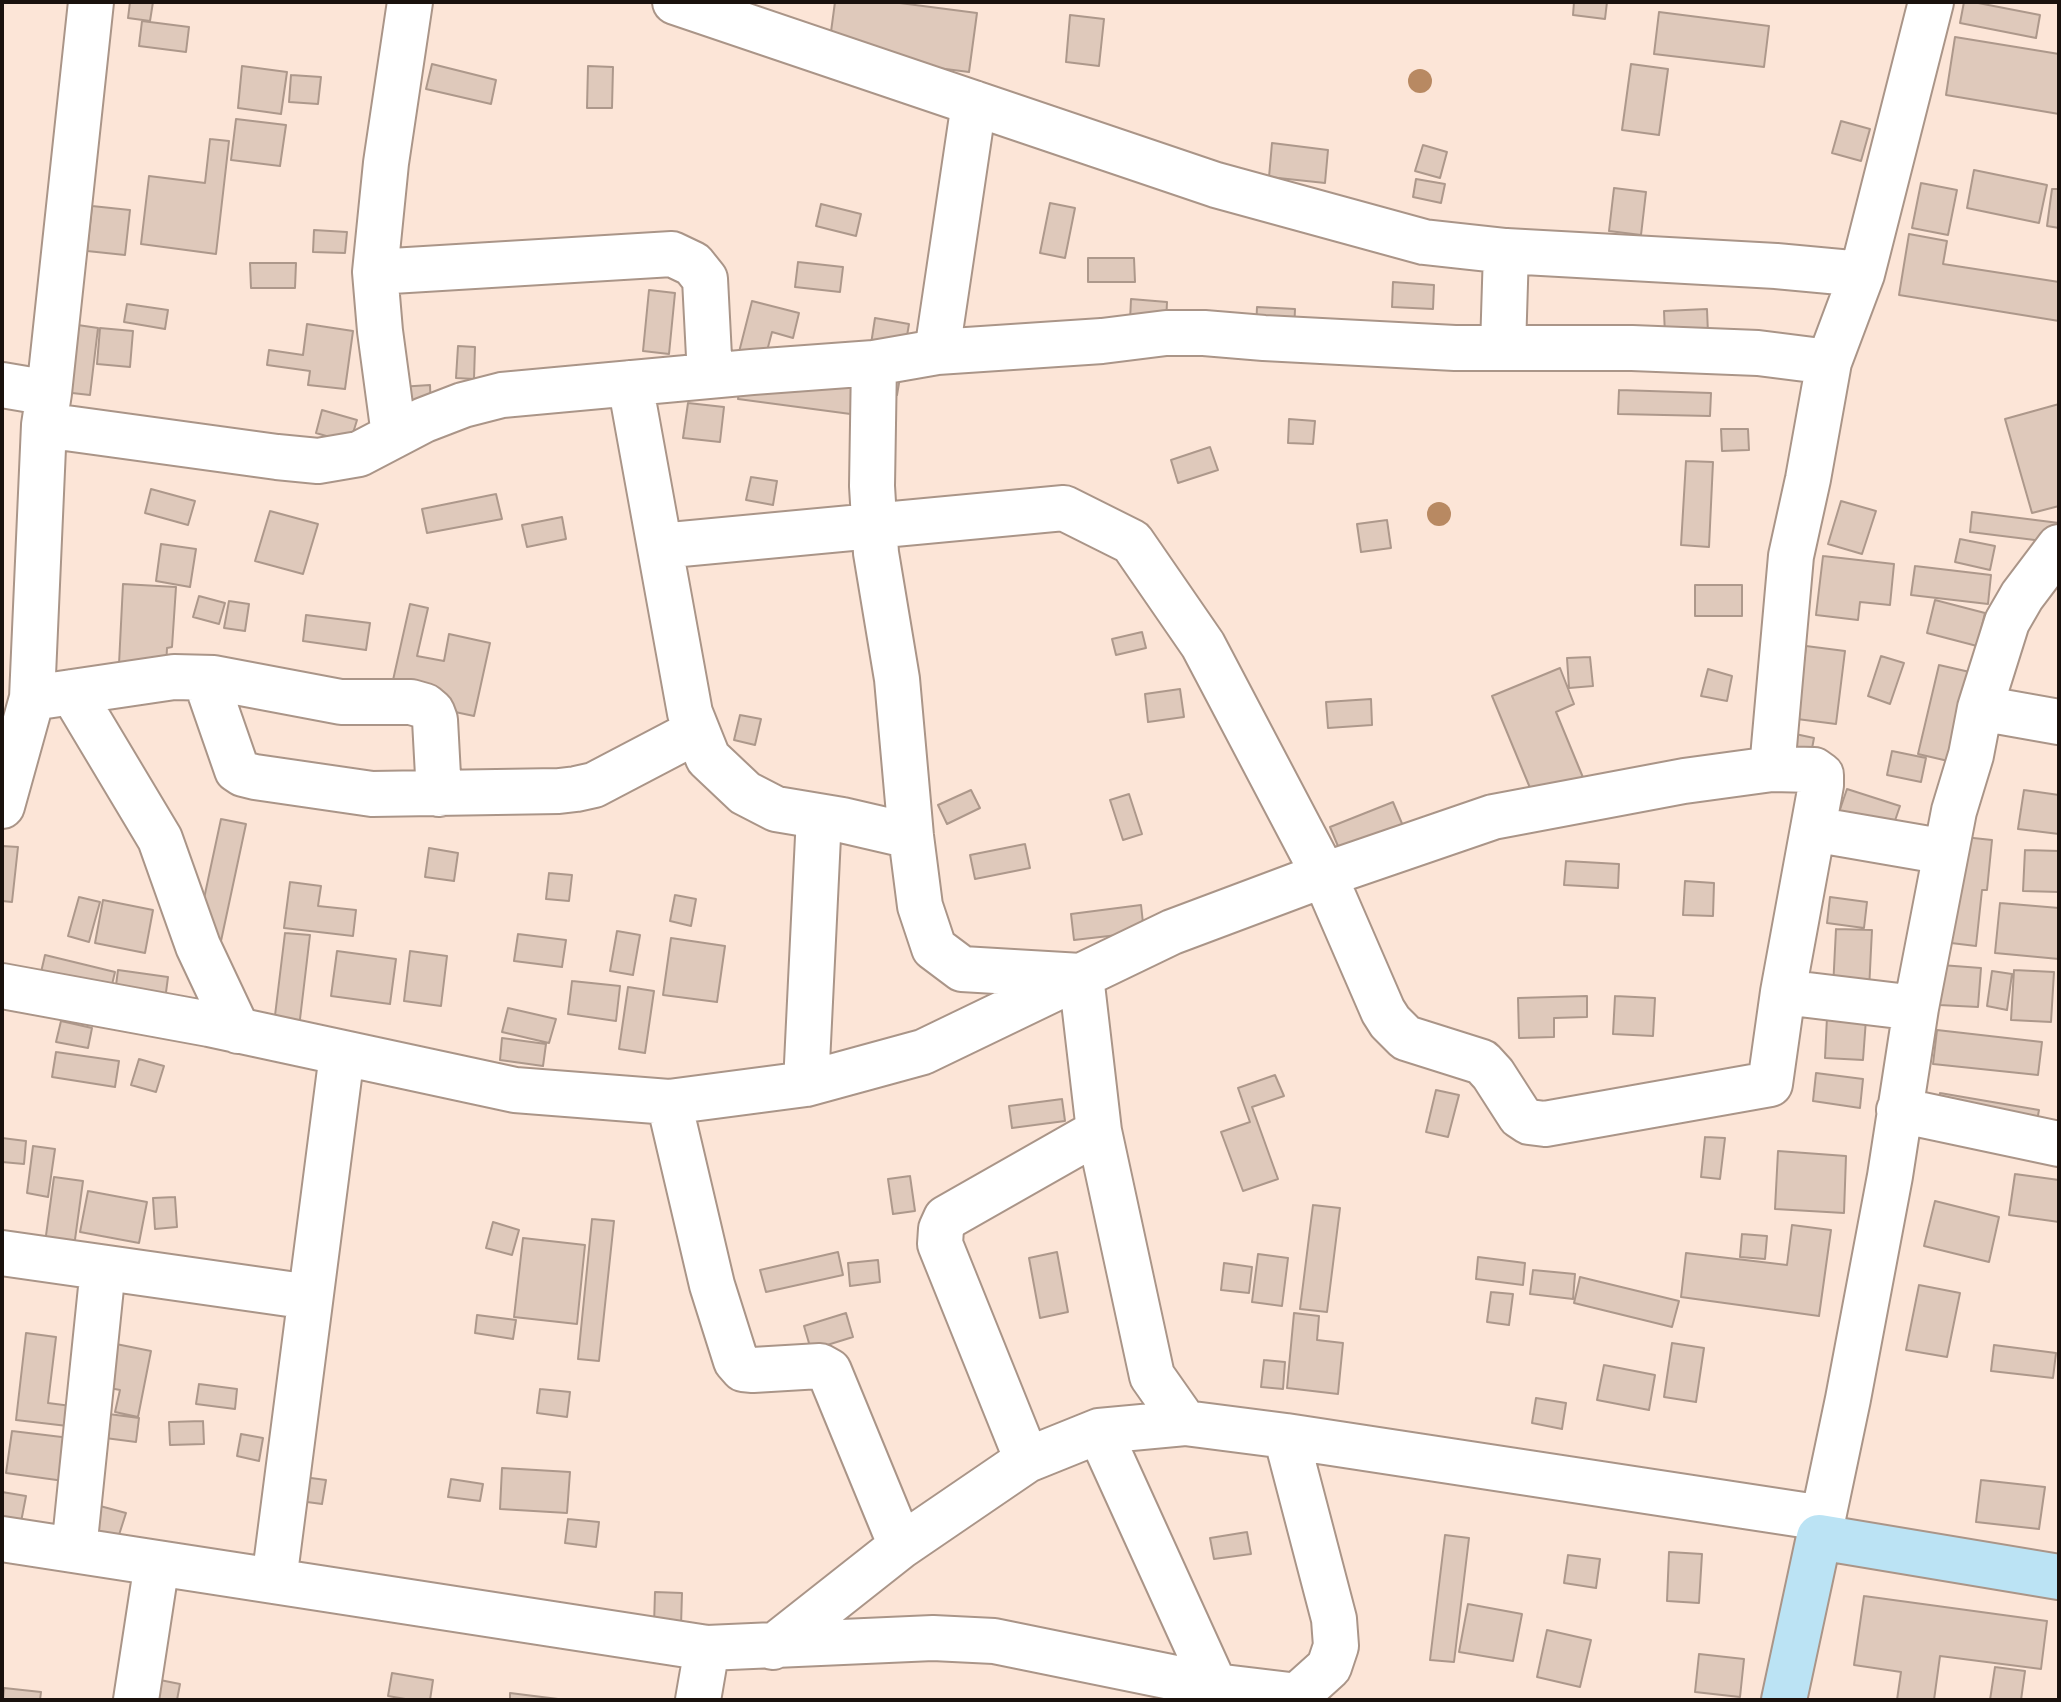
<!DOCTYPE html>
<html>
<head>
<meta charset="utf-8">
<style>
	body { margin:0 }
	#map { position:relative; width:2061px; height:1702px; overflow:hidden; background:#fce5d7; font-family:"Roboto Serif",serif }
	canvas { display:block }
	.frame { position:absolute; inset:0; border:4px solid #19110d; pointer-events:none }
</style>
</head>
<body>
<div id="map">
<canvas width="2061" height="1702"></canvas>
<div class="frame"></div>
</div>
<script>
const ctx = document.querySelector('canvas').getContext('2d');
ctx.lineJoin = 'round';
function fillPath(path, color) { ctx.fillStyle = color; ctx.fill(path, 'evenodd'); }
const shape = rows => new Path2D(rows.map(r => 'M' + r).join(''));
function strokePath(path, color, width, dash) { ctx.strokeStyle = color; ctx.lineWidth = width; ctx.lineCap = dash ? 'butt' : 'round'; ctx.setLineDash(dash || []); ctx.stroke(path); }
const building = shape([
	[130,2,153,2,150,21,128,18,130,2],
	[835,2,892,2,977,13,969,72,828,54,835,2],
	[1574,2,1607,2,1605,19,1573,15,1574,2],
	[1964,2,1973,2,2040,15,2036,38,1960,23,1964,2],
	[1659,12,1769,26,1764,67,1654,54,1659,12],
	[1070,15,1104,19,1099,66,1066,62,1070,15],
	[142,21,189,27,186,52,139,46,142,21],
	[1955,37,2059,54,2059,114,1946,95,1955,37],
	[432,64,496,80,491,104,426,89,432,64],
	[1631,64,1668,69,1659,135,1622,130,1631,64],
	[242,66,287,72,281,114,238,108,242,66],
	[588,66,613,67,612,108,587,108,588,66],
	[291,75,321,77,318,104,289,102,291,75],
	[236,119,286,125,280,166,231,160,236,119],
	[1841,121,1870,129,1861,161,1832,153,1841,121],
	[210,139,229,141,216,254,141,244,149,176,205,183,210,139],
	[1272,143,1328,150,1325,183,1269,177,1272,143],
	[1423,145,1447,152,1440,178,1415,171,1423,145],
	[1974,170,2047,185,2039,223,1967,208,1974,170],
	[1416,179,1445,184,1441,203,1413,197,1416,179],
	[1921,183,1957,190,1948,235,1912,228,1921,183],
	[1614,188,1646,192,1641,235,1609,231,1614,188],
	[2052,189,2059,189,2059,228,2047,226,2052,189],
	[1050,203,1075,208,1065,258,1040,253,1050,203],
	[821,204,861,214,856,236,816,226,821,204],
	[92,206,130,210,125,255,87,251,92,206],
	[314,230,347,232,345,253,313,252,314,230],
	[1909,234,1947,241,1943,264,2059,282,2059,321,1899,295,1909,234],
	[1088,258,1134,258,1135,282,1088,282,1088,258],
	[798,262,843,267,840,292,795,287,798,262],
	[250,263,296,263,295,288,251,288,250,263],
	[1393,282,1434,285,1433,309,1392,307,1393,282],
	[649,290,675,293,669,354,643,351,649,290],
	[1131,299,1167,302,1166,324,1130,321,1131,299],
	[752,301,799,313,793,338,772,332,763,366,737,360,752,301],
	[127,304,168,310,165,329,124,322,127,304],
	[1257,307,1295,309,1293,356,1255,354,1257,307],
	[1707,309,1708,334,1665,336,1664,311,1707,309],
	[875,318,909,324,897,395,864,390,875,318],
	[71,324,98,328,90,395,63,392,71,324],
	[307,324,353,331,345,389,308,385,310,371,267,365,269,350,303,355,307,324],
	[100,328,133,331,130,367,97,364,100,328],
	[458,346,475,347,474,379,456,378,458,346],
	[741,374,862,389,858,415,738,399,741,374],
	[430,385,431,412,401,414,399,387,430,385],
	[1619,390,1711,393,1710,416,1618,414,1619,390],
	[688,403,724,407,720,442,683,438,688,403],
	[2059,404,2059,506,2032,513,2005,419,2059,404],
	[322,410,357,420,350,443,316,433,322,410],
	[1289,419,1315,421,1313,444,1288,443,1289,419],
	[1721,429,1748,429,1749,450,1722,451,1721,429],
	[1210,447,1218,470,1178,483,1171,460,1210,447],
	[1686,461,1713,462,1709,547,1681,545,1686,461],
	[751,477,777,481,773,505,746,500,751,477],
	[151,489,195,501,188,525,145,513,151,489],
	[496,494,502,519,427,533,422,509,496,494],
	[1841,501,1876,511,1862,554,1828,544,1841,501],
	[270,511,318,524,303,574,255,561,270,511],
	[1972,512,2059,523,2059,543,1970,532,1972,512],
	[562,517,566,539,527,547,522,525,562,517],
	[1387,520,1391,548,1361,552,1357,524,1387,520],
	[1960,539,1995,546,1990,570,1955,562,1960,539],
	[161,544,196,549,190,587,156,581,161,544],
	[1823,556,1894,564,1890,605,1860,602,1858,620,1816,615,1823,556],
	[1915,566,1991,575,1988,604,1911,595,1915,566],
	[123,584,176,587,172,647,167,648,165,686,118,684,123,584],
	[1695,585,1742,585,1742,616,1695,616,1695,585],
	[199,596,225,603,219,624,193,617,199,596],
	[1935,600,1985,613,1977,646,1927,633,1935,600],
	[229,601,249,604,245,631,224,628,229,601],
	[410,604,428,608,417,656,444,661,449,634,490,643,474,716,389,698,410,604],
	[306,615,370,623,366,650,303,641,306,615],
	[1142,632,1146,648,1116,655,1112,639,1142,632],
	[1806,646,1845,651,1836,724,1797,719,1806,646],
	[1881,656,1904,663,1890,704,1868,696,1881,656],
	[1590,657,1593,686,1569,688,1567,658,1590,657],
	[1939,665,1983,675,1961,764,1918,754,1939,665],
	[1560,668,1574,704,1556,712,1589,792,1540,812,1492,696,1560,668],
	[1708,669,1732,676,1727,701,1701,696,1708,669],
	[1180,689,1184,717,1148,722,1145,694,1180,689],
	[1371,699,1372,725,1328,728,1326,702,1371,699],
	[740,715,761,719,755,745,734,740,740,715],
	[1786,732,1814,738,1806,780,1786,732],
	[1892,751,1926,758,1921,782,1887,775,1892,751],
	[1847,789,1900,806,1888,841,1835,824,1847,789],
	[971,790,980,808,947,824,938,805,971,790],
	[2024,790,2059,795,2059,834,2018,829,2024,790],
	[1129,794,1142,834,1123,840,1110,800,1129,794],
	[1393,802,1403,826,1340,851,1330,827,1393,802],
	[221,819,246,824,221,941,196,936,221,819],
	[1964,837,1992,840,1987,890,1982,890,1976,946,1951,943,1964,837],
	[1025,844,1030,868,975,879,970,855,1025,844],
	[2,846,18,847,12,902,2,901,2,846],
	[429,848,458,853,454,881,425,877,429,848],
	[2025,850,2059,851,2059,892,2023,891,2025,850],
	[1566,861,1619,864,1618,888,1564,885,1566,861],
	[549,873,572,875,569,901,546,899,549,873],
	[1685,881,1714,883,1713,916,1683,915,1685,881],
	[290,882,321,886,318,906,356,910,353,936,284,928,290,882],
	[675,895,696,899,691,926,670,921,675,895],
	[79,897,100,902,89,942,68,936,79,897],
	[1830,897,1867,902,1864,928,1827,923,1830,897],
	[103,900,153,910,145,953,95,943,103,900],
	[2000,903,2059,908,2059,959,1995,953,2000,903],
	[1141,905,1144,932,1074,940,1071,914,1141,905],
	[1836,929,1872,930,1869,990,1833,988,1836,929],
	[617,931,640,935,633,975,610,971,617,931],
	[285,933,310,935,298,1036,273,1032,285,933],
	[518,934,566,940,562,967,514,961,518,934],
	[671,938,725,946,717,1002,663,995,671,938],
	[337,951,396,959,390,1004,331,996,337,951],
	[410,951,447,956,441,1006,404,1001,410,951],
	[45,955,115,972,103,1022,39,981,45,955],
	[1941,965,1981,968,1978,1007,1939,1005,1941,965],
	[118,970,168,977,165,1000,115,993,118,970],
	[2014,970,2054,972,2051,1022,2011,1020,2014,970],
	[1992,971,2012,974,2007,1010,1987,1006,1992,971],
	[572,981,620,986,616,1021,568,1014,572,981],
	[628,987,654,991,645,1053,619,1049,628,987],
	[1587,996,1587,1017,1554,1018,1554,1037,1519,1038,1518,998,1587,996],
	[1615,996,1655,998,1653,1036,1613,1034,1615,996],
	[508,1008,556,1019,549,1043,502,1032,508,1008],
	[1827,1017,1866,1019,1863,1060,1825,1058,1827,1017],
	[61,1021,92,1028,88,1048,56,1042,61,1021],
	[1937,1030,2042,1042,2038,1075,1933,1064,1937,1030],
	[502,1038,546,1044,543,1066,500,1060,502,1038],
	[56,1052,119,1061,115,1087,52,1077,56,1052],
	[139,1059,164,1066,156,1092,131,1085,139,1059],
	[1816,1073,1863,1079,1860,1108,1813,1101,1816,1073],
	[1275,1075,1284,1096,1252,1107,1278,1179,1243,1191,1221,1132,1250,1122,1238,1088,1275,1075],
	[1436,1090,1459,1095,1448,1137,1426,1132,1436,1090],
	[1940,1093,2039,1110,2034,1137,1935,1119,1940,1093],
	[1062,1099,1065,1121,1012,1128,1009,1106,1062,1099],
	[1705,1137,1725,1138,1720,1179,1701,1177,1705,1137],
	[2,1138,26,1141,24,1164,2,1162,2,1138],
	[33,1146,55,1149,48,1197,27,1193,33,1146],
	[1778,1151,1846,1156,1844,1213,1775,1209,1778,1151],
	[2015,1174,2059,1180,2059,1222,2009,1215,2015,1174],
	[910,1176,915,1211,893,1214,888,1179,910,1176],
	[54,1177,83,1181,70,1276,41,1272,54,1177],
	[88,1191,147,1202,139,1243,80,1232,88,1191],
	[175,1197,177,1227,155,1229,153,1198,175,1197],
	[1935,1201,1999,1217,1989,1262,1924,1246,1935,1201],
	[1313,1205,1340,1208,1327,1312,1300,1309,1313,1205],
	[592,1219,614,1221,599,1361,578,1359,592,1219],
	[493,1222,519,1230,512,1255,486,1248,493,1222],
	[1792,1225,1831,1230,1819,1316,1681,1297,1686,1253,1787,1265,1792,1225],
	[1742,1234,1767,1236,1765,1259,1740,1257,1742,1234],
	[523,1238,585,1245,577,1324,514,1317,523,1238],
	[838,1252,843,1275,766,1292,760,1270,838,1252],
	[1057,1252,1068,1312,1040,1318,1029,1258,1057,1252],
	[1258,1254,1288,1258,1282,1306,1252,1302,1258,1254],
	[1478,1257,1525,1263,1523,1285,1476,1279,1478,1257],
	[878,1260,880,1282,850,1286,848,1263,878,1260],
	[1224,1263,1252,1267,1249,1293,1221,1290,1224,1263],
	[1533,1270,1575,1274,1573,1299,1530,1294,1533,1270],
	[1580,1277,1679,1301,1672,1327,1574,1303,1580,1277],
	[1919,1285,1960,1293,1947,1357,1906,1350,1919,1285],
	[1491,1292,1513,1294,1509,1325,1487,1322,1491,1292],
	[846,1313,853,1337,811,1350,804,1326,846,1313],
	[1294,1313,1319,1316,1317,1340,1343,1343,1338,1394,1287,1388,1294,1313],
	[477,1315,516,1320,513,1339,475,1333,477,1315],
	[26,1333,56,1337,48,1403,79,1407,76,1427,16,1420,26,1333],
	[91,1339,151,1351,138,1417,115,1412,120,1390,83,1383,91,1339],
	[1672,1343,1704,1348,1696,1402,1664,1397,1672,1343],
	[1994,1345,2056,1353,2053,1378,1991,1371,1994,1345],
	[1264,1360,1285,1362,1283,1389,1261,1387,1264,1360],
	[1604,1365,1655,1375,1649,1410,1597,1400,1604,1365],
	[199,1384,237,1389,235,1409,196,1404,199,1384],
	[540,1389,570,1392,567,1417,537,1413,540,1389],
	[1536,1398,1566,1403,1562,1429,1532,1423,1536,1398],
	[86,1411,139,1418,136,1442,82,1435,86,1411],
	[203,1421,204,1444,170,1445,169,1422,203,1421],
	[12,1431,70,1438,64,1481,6,1473,12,1431],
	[241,1434,263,1438,259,1461,237,1456,241,1434],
	[502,1468,570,1472,567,1513,500,1509,502,1468],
	[281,1474,326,1480,322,1504,277,1498,281,1474],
	[451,1479,483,1484,480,1501,448,1497,451,1479],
	[1981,1480,2045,1487,2039,1529,1976,1522,1981,1480],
	[2,1492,26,1496,21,1522,2,1519,2,1492],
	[100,1506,126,1513,118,1538,93,1530,100,1506],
	[568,1519,599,1522,596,1547,565,1543,568,1519],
	[1247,1532,1251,1554,1214,1559,1210,1538,1247,1532],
	[1445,1535,1469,1538,1454,1662,1430,1660,1445,1535],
	[1669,1552,1702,1554,1699,1603,1667,1601,1669,1552],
	[1568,1555,1600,1559,1596,1588,1564,1583,1568,1555],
	[655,1592,682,1593,681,1626,654,1625,655,1592],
	[1864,1596,2047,1621,2041,1669,1940,1656,1934,1700,1897,1700,1901,1672,1854,1665,1864,1596],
	[1468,1604,1522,1614,1513,1661,1459,1652,1468,1604],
	[1547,1630,1591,1640,1580,1687,1537,1677,1547,1630],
	[1699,1654,1744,1659,1740,1697,1695,1692,1699,1654],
	[1995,1667,2025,1671,2021,1700,1990,1700,1995,1667],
	[392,1673,433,1680,430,1700,411,1700,388,1696,392,1673],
	[155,1679,180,1684,177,1700,151,1700,155,1679],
	[4,1688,41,1692,40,1700,3,1700,4,1688],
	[510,1693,558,1699,558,1700,510,1700,510,1693]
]);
fillPath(building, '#dfc9bb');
strokePath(building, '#ad988b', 2);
const street = shape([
	[675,2,1216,185,1424,242,1506,251,1776,266,1862,274],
	[375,272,672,254,693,264,705,279,710,376],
	[1503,348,1506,251],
	[937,352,974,103],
	[874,363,872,486,876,553,897,679,911,836,920,906,934,948,962,969,1081,976,1099,1131,1152,1376,1185,1423],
	[630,383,690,713,708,758,745,793,776,809,842,820,911,836],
	[2,385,49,393],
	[44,425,277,457,318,461,359,454,424,420,463,405,502,395,752,372,874,363,937,352,1102,341,1166,333,1204,333,1264,338,1455,348,1632,348,1758,353,1829,362],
	[394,435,380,331,375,272,386,163,410,2],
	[205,678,237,770,243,774,255,777,372,794,559,791,576,789,594,785,697,731],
	[72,692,160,839,198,946,238,1031],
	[32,698,174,677,214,678,341,702,411,702,425,706,432,712,435,720,439,794],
	[1980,708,2059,722],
	[1772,769,1791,556,1808,479,1829,362,1862,274,1931,2],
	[2,806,32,698,44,425,49,393,91,2],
	[1813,829,1946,852],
	[2,986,209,1024,515,1090,669,1102,806,1084,923,1052,1172,932,1324,875,1493,817,1684,781,1772,769,1814,770,1821,775,1821,785,1783,992,1770,1084,1545,1124,1529,1122,1520,1116,1493,1074,1482,1062,1406,1038,1390,1022,1383,1011,1324,875,1203,645,1132,542,1064,508,660,546],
	[1783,992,1916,1008],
	[806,1084,819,816],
	[669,1102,712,1285,736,1361,743,1369,753,1370,820,1366,829,1371,901,1546],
	[1899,1110,2059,1144],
	[2,1253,310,1297],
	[1099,1431,1215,1686],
	[1027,1460,940,1244,941,1229,946,1218,1099,1131],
	[1819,1537,1848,1399,1890,1176,1916,1008,1954,811,1971,755,1980,708,2007,622,2022,596,2059,547],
	[2,1539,707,1648,933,1638,994,1641,1215,1686,1290,1695,1299,1694,1329,1667,1336,1646,1334,1619,1286,1436],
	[74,1550,103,1268],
	[274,1581,342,1054],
	[773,1647,901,1546,1027,1460,1099,1431,1185,1423,1286,1436,1823,1518],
	[136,1700,157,1563],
	[698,1700,707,1648]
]);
const secondary = shape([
	[1784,1700,1819,1537,2059,1577]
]);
strokePath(street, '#aa9588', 48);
strokePath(secondary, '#aa9588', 48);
strokePath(street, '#fff', 44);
strokePath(secondary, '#bbe3f4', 44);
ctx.fillStyle = '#b88962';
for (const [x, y] of [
	[1420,81],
	[1439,514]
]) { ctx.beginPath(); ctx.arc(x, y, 12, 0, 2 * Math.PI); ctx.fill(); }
</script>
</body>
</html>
